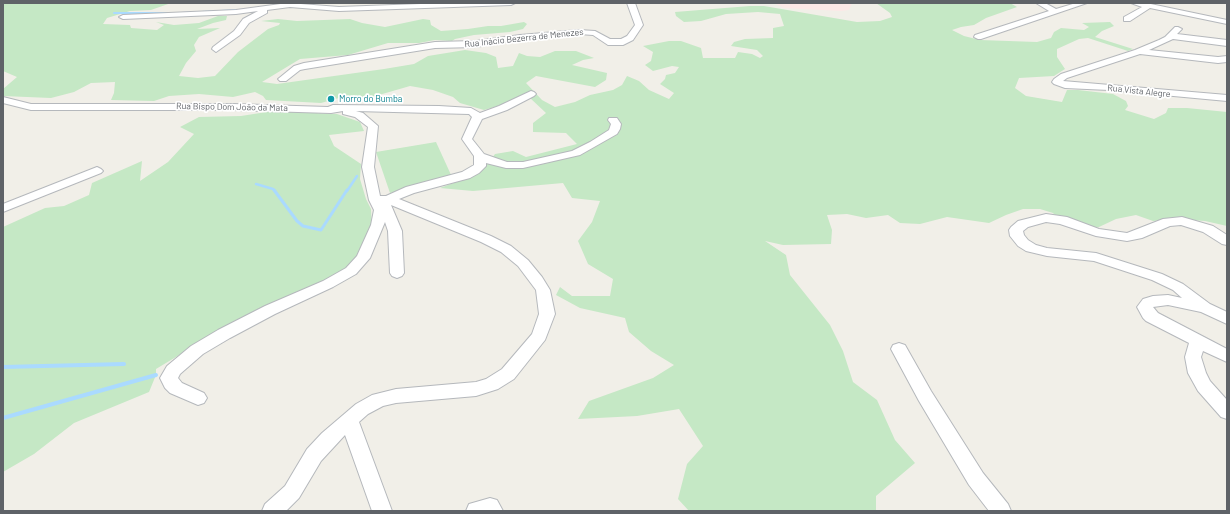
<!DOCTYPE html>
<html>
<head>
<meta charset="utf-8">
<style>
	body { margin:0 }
	#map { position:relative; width:1230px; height:514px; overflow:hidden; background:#f1efe8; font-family:Barlow,sans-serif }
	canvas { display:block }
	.frame { position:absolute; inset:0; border:4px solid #5f6368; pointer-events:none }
</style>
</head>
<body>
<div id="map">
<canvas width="1230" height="514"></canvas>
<div class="frame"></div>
</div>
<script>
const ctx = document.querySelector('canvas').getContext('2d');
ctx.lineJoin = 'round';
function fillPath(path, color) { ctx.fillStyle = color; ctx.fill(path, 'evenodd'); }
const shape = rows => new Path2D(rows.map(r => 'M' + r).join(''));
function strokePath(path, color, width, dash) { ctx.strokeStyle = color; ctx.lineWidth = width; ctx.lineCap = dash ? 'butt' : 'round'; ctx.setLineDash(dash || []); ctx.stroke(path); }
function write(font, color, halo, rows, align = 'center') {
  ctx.font = font + ' Barlow,sans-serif'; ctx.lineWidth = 3.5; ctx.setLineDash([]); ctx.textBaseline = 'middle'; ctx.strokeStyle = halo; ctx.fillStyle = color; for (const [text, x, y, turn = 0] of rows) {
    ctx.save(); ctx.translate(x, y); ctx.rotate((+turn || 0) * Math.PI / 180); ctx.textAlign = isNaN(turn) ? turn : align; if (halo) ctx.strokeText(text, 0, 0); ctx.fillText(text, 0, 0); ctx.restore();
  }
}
fillPath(shape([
	[774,3,852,3,849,10,841,11,784,8]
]), '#fce8e6');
fillPath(shape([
	[3,3,171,3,151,10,130,11,107,18,103,24,130,25,131,28,157,30,164,25,156,22,174,25,199,23,218,16,227,16,226,20,213,23,197,29,220,28,199,37,194,45,196,51,186,63,179,76,198,78,215,76,238,52,268,29,279,25,280,23,261,21,278,19,297,21,350,19,362,23,385,27,423,19,430,20,431,25,441,31,468,29,488,26,501,26,524,22,527,24,523,29,510,32,474,35,455,39,452,41,435,40,419,43,388,43,348,55,300,59,262,82,277,84,384,69,414,64,428,56,465,50,486,53,496,57,498,68,513,66,519,53,527,56,540,57,555,51,576,51,594,58,583,60,572,65,607,73,606,80,595,87,536,76,526,83,542,100,555,107,575,102,590,95,613,90,622,85,627,76,639,81,649,90,669,99,674,93,660,84,665,79,666,75,675,73,679,67,672,66,653,71,645,65,651,61,653,52,643,46,669,41,681,41,701,48,703,58,735,58,738,52,752,54,760,58,763,56,757,50,731,46,734,42,745,39,773,38,773,28,784,26,780,14,758,12,726,14,701,21,684,22,676,16,675,12,750,6,764,6,857,22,880,21,892,17,890,13,876,3,1010,3,1017,7,986,18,974,25,961,27,952,30,964,36,980,40,1037,42,1051,38,1054,32,1061,28,1084,30,1089,27,1082,23,1110,22,1114,26,1102,31,1095,37,1133,49,1128,51,1088,38,1079,39,1057,49,1057,57,1065,69,1054,76,1019,78,1015,88,1026,96,1062,102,1067,90,1078,90,1113,94,1126,101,1128,106,1125,110,1154,119,1166,113,1168,108,1187,108,1227,112,1227,226,1205,221,1175,219,1153,221,1136,215,1116,219,1099,227,1089,228,1059,220,1053,213,1040,209,1023,209,1006,215,989,223,947,217,920,224,900,223,888,215,866,218,847,214,827,215,832,230,831,244,783,245,765,241,786,255,790,275,830,325,843,351,853,382,877,400,895,440,915,463,876,496,876,511,689,511,678,499,687,464,703,446,679,409,637,416,578,419,589,401,653,378,674,365,651,351,629,332,625,318,580,308,556,295,560,287,572,296,610,296,613,279,588,264,578,241,592,222,600,201,572,198,563,183,473,191,440,188,464,179,486,166,495,154,513,151,526,157,577,144,566,133,533,132,533,123,546,113,529,97,484,110,460,103,453,97,433,90,410,86,372,97,346,96,321,103,266,100,263,96,255,92,233,97,199,94,169,96,154,101,111,100,114,93,115,82,91,83,74,92,51,98,3,96,3,89,17,77,3,71],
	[273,111,337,114,360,122,364,131,329,135,334,146,361,164,360,179,366,199,371,209,372,231,358,257,337,278,239,319,156,369,156,375,149,392,74,423,34,454,3,472,3,227,45,208,64,206,89,195,92,183,142,161,140,181,168,162,194,134,180,127,199,117,241,116],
	[436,142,452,177,390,193,376,152]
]), '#c5e8c5');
strokePath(shape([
	[114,13,172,13],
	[182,13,240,10]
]), '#aadaff', 2);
strokePath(shape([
	[256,184,273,189,275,191],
	[347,191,357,176]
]), '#aadaff', 2.5);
strokePath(shape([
	[274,190,297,221,303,226,321,230,347,190]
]), '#aadaff', 3);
strokePath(shape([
	[3,367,124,364],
	[3,418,156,375]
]), '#aadaff', 4);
const minor = shape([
	[288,3,339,7,448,3,515,3,511,5,339,11,290,7,267,10,267,13,249,23,240,35,216,52,212,49,213,47,234,31,243,19,258,11,236,14,123,19,119,17,123,15,236,10,288,3],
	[627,3,635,3,643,25,633,40,623,45,608,45,593,35,579,34,520,39,476,47,435,48,305,69,300,70,286,81,280,81,278,79,294,66,304,63,435,42,476,41,520,35,579,30,595,31,610,39,621,39,627,36,635,25,627,3],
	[1036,3,1045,3,1056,9,1076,3,1087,3,981,39,978,39,974,37,975,35,1049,11,1036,3],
	[1131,3,1146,3,1227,20,1227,24,1150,8,1130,21,1124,21,1124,17,1142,7,1131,3],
	[1175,27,1178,27,1182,29,1177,34,1227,40,1227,46,1173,39,1149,50,1218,57,1227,56,1227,62,1218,63,1140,54,1067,78,1063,81,1227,95,1227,101,1109,90,1065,88,1054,84,1052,82,1054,79,1061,74,1135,50,1159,40,1165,37,1175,27],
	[531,91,534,92,536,94,534,96,507,110,482,119,472,139,484,154,507,162,523,162,572,151,590,142,609,130,611,124,608,120,609,118,617,118,621,124,620,129,617,134,580,155,523,168,506,168,486,163,486,166,479,173,470,178,414,193,399,199,491,236,511,246,528,260,542,277,550,290,555,314,545,340,514,379,498,389,476,396,396,403,383,406,368,414,359,422,392,511,372,511,345,435,321,461,299,498,286,511,262,511,265,504,285,486,307,449,322,433,356,404,372,395,396,389,476,382,486,379,502,369,532,334,539,314,536,290,518,266,501,252,481,242,391,205,402,231,404,273,402,276,397,278,392,276,390,273,388,231,385,222,370,258,356,274,333,287,275,314,230,338,203,354,180,374,178,378,182,383,204,393,207,398,204,403,198,405,170,393,165,388,160,378,167,366,191,346,218,330,265,306,323,281,346,268,357,256,371,225,374,210,369,200,362,167,368,127,355,117,343,114,343,111,331,113,233,110,31,110,3,103,3,97,31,104,233,104,328,107,333,105,439,106,471,108,480,113,499,106,531,91],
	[356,111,469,114,472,117,462,139,474,156,474,165,462,172,406,187,386,196,380,196,374,167,378,126,363,113,356,111],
	[97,167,101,169,103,171,101,173,3,212,3,204,97,167],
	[1046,214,1067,217,1099,229,1127,233,1163,219,1182,217,1213,226,1227,235,1227,245,1222,244,1203,232,1181,225,1170,226,1142,238,1127,241,1096,236,1060,224,1046,222,1028,227,1023,231,1024,235,1028,240,1036,245,1047,248,1096,253,1162,274,1183,284,1210,304,1227,312,1227,324,1201,312,1168,305,1153,307,1158,313,1227,349,1227,362,1203,351,1201,357,1206,373,1210,381,1227,400,1227,419,1221,417,1198,391,1188,373,1185,357,1189,343,1146,321,1143,318,1137,307,1143,299,1153,296,1168,295,1182,298,1173,290,1152,280,1094,261,1047,256,1026,251,1018,246,1010,236,1009,230,1011,227,1018,221,1046,214],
	[899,343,905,345,931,391,983,473,1008,504,1011,511,989,511,969,485,919,401,891,349,893,345,899,343],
	[490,498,497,500,503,511,466,511,469,504,490,498]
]);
strokePath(minor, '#b5b8bc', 2);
fillPath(minor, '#fff');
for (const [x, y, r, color] of [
	[331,99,4,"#0f9aa8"]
]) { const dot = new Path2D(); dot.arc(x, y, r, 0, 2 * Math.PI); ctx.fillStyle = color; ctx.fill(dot); strokePath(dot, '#fff', 1.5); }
write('9px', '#5f6368', '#fff', [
	["Rua Inácio Bezerra de Menezes",524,38,-6],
	["Rua Vista Alegre",1139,91,6],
	["Rua Bispo Dom João da Mata",232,107,1]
]);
write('9px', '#0d838f', '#fff', [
	["Morro do Bumba",339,99]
], 'left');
</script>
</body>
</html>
